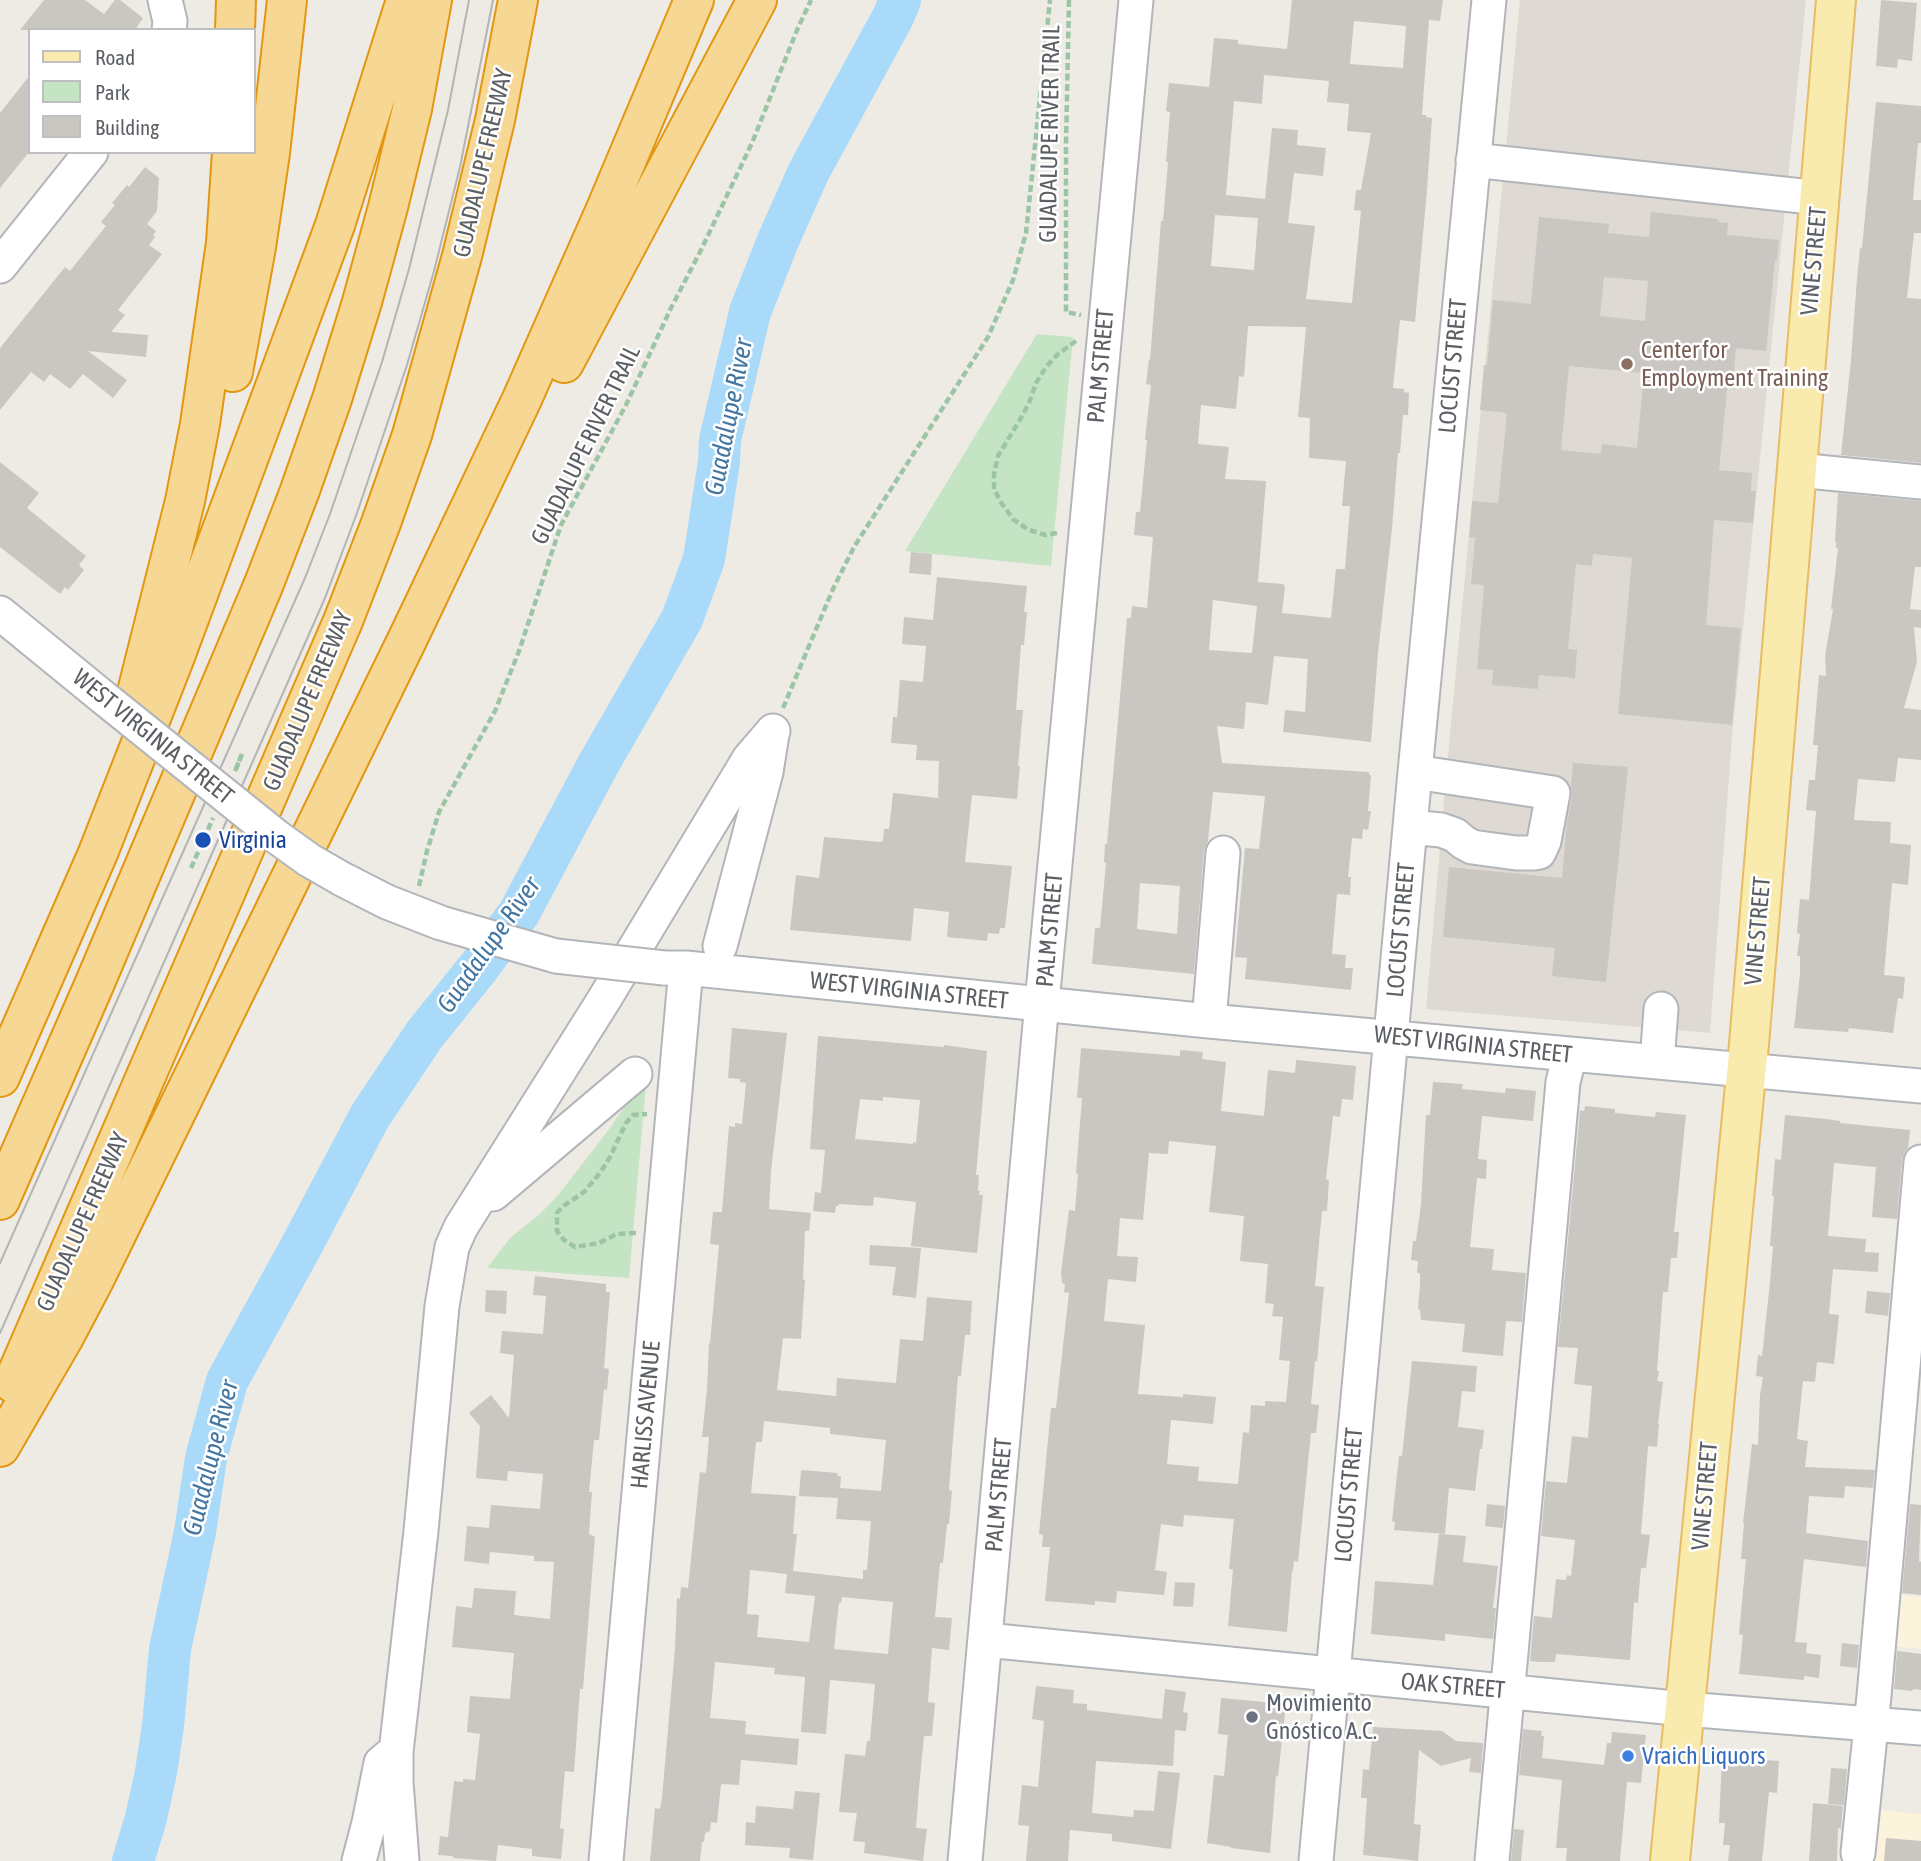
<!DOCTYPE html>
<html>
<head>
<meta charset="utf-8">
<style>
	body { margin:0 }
	#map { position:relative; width:1921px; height:1861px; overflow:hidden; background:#eeebe5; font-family:"Asap Condensed",sans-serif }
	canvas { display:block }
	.legend { position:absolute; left:28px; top:28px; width:228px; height:126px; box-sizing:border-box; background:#fff; border:2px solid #bebfc1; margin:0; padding:9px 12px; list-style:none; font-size:21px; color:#5c6064 }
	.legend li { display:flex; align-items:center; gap:14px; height:35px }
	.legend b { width:35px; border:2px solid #bebfc1 }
</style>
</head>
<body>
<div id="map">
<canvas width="1921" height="1861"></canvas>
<ul class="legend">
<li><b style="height:9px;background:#f9eaae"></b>Road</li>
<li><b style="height:19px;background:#c4e4c3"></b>Park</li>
<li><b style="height:19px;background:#cac6c2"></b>Building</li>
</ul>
</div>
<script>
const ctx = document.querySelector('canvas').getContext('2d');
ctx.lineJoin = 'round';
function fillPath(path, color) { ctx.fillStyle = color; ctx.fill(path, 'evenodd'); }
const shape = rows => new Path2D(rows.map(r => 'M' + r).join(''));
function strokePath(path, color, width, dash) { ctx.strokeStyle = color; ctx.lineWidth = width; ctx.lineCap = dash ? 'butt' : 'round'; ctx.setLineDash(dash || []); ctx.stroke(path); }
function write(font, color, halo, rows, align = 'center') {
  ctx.font = font + ' "Asap Condensed",sans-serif'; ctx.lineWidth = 5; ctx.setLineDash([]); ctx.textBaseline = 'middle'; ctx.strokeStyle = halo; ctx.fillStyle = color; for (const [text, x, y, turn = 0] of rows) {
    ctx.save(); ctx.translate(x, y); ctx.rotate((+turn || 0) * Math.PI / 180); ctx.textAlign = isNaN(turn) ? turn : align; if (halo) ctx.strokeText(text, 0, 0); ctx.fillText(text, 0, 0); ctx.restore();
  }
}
fillPath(shape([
	[1890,1594,1921,1597,1921,1649,1885,1645],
	[1870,1809,1921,1814,1921,1861,1865,1861]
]), '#fbf3dc');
fillPath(shape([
	[1520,0,1806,0,1732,737,1710,1033,1426,1009,1449,744]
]), '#dedad3');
fillPath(shape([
	[1037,334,1073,337,1051,566,905,551],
	[647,1073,629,1278,487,1268,510,1238,540,1214,559,1194,610,1128]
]), '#c4e4c3');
strokePath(shape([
	[133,1861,146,1818,156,1772,163,1726,170,1649,195,1532,206,1458,227,1381,303,1243,370,1116,425,1034,478,968,519,913,599,763,682,619,704,559,719,462,720,440,750,312,777,243,809,171,893,17,900,0]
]), '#aadaf9', 42);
fillPath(shape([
	[44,0,85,0,104,14,115,0,120,0,143,18,135,30,20,30],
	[1292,0,1443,0,1440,21,1429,20,1422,115,1426,115,1426,117,1432,118,1427,190,1415,322,1400,320,1393,388,1404,389,1404,392,1409,393,1408,415,1403,415,1400,453,1398,453,1392,528,1378,653,1371,742,1283,732,1285,710,1305,712,1308,659,1274,656,1268,705,1246,702,1244,729,1217,726,1222,763,1369,772,1369,775,1371,775,1368,811,1371,811,1368,830,1363,829,1362,839,1352,838,1348,877,1351,877,1350,895,1337,894,1332,954,1346,955,1345,968,1353,968,1351,990,1245,979,1247,958,1235,957,1245,848,1259,849,1265,796,1213,792,1208,841,1204,851,1194,974,1092,964,1095,928,1100,928,1106,863,1104,862,1105,844,1107,844,1127,618,1131,618,1132,606,1147,608,1153,537,1134,535,1136,512,1140,512,1147,440,1145,440,1151,385,1146,384,1149,359,1150,360,1161,221,1163,221,1168,162,1166,162,1170,112,1166,111,1169,83,1209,87,1214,38,1238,40,1238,44,1287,49],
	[1354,21,1406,26,1403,68,1350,64],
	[1264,75,1329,81,1327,102,1349,104,1347,131,1371,133,1361,190,1356,190,1354,210,1361,211,1352,303,1306,299,1315,226,1288,223,1294,173,1323,176,1326,148,1297,145,1298,130,1272,128,1265,199,1226,195,1234,101,1262,104],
	[1215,215,1258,218,1254,270,1211,266],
	[1248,326,1306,327,1298,417,1310,418,1309,458,1346,461,1342,506,1350,506,1345,569,1336,569,1331,618,1282,613,1285,587,1283,584,1258,582,1266,481,1225,479,1229,447,1198,444,1201,405,1236,409,1239,376,1244,377],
	[1213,600,1257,606,1252,653,1209,650],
	[1140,883,1180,886,1177,934,1137,929],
	[1881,0,1917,3,1912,61,1898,59,1897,68,1876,66],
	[30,75,30,151,0,188,0,113],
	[1876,102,1921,106,1921,143,1918,143,1913,200,1921,200,1921,233,1914,233,1907,298,1921,299,1921,463,1841,455,1851,360,1857,279,1860,248,1862,248],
	[145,167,159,178,157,211,147,224,156,231,153,235,155,237,149,245,162,254,118,310,125,315,111,332,148,335,146,357,88,351,127,380,113,398,83,374,70,389,50,374,44,382,31,372,0,410,0,348,65,267,70,271,106,226,101,222,115,205,112,203,127,185,129,187],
	[1651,212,1718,219,1718,222,1728,223,1727,235,1779,240,1777,261,1775,260,1766,351,1736,348,1733,382,1728,381,1719,470,1752,473,1751,491,1756,491,1753,523,1714,520,1706,625,1741,628,1732,725,1618,714,1632,558,1593,554,1592,566,1576,564,1568,649,1577,650,1575,678,1539,675,1538,689,1492,685,1493,670,1477,669,1484,585,1471,584,1475,538,1469,537,1472,501,1498,503,1507,413,1480,410,1484,365,1487,365,1493,300,1531,304,1539,217,1609,224,1608,233,1649,237],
	[1604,277,1648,281,1645,321,1600,316],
	[1569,366,1644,373,1637,448,1602,444,1601,454,1561,450],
	[0,462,39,493,27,508,86,556,79,565,84,570,68,590,65,587,60,594,0,547],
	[1838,493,1921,501,1921,567,1915,567,1910,609,1921,610,1921,628,1914,627,1917,662,1904,708,1921,710,1921,760,1898,758,1895,782,1858,779,1854,820,1891,822,1890,843,1911,845,1908,885,1892,883,1884,975,1905,977,1903,999,1898,998,1893,1033,1849,1028,1848,1032,1794,1028,1800,974,1800,956,1797,956,1800,934,1797,933,1800,899,1809,900,1816,811,1806,810,1809,780,1815,780,1818,745,1813,745,1819,675,1826,676,1825,656,1833,609,1831,609,1838,548,1836,548,1836,542,1835,541],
	[911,552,932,554,931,575,909,573],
	[937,577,1027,586,1024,612,1027,612,1024,645,1021,645,1016,710,1023,710,1018,766,1020,766,1017,799,972,795,965,862,1012,866,1005,928,1000,928,999,934,988,933,987,941,947,937,949,912,914,908,911,941,790,930,796,875,819,878,824,837,880,842,883,841,884,829,889,829,893,793,938,798,939,761,916,760,917,745,891,743,893,717,897,717,900,680,923,682,926,646,902,644,904,617,933,620],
	[1573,763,1628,767,1606,982,1552,976,1555,948,1443,937,1449,867,1562,878,1567,822,1572,797,1571,786],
	[732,1028,787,1033,771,1171,769,1209,811,1213,809,1231,805,1231,803,1280,805,1280,801,1339,783,1338,777,1390,836,1396,837,1378,896,1383,900,1339,923,1341,927,1297,972,1301,970,1335,965,1335,961,1376,958,1376,949,1490,952,1491,949,1524,947,1524,943,1563,940,1563,935,1617,952,1618,949,1650,932,1648,928,1702,935,1703,932,1736,924,1736,919,1788,916,1828,927,1829,923,1861,864,1853,865,1842,853,1841,857,1813,839,1812,845,1754,865,1756,867,1741,870,1741,875,1684,830,1680,826,1734,801,1732,805,1677,774,1674,775,1668,715,1662,710,1718,746,1721,745,1734,799,1739,797,1765,741,1760,739,1785,721,1784,717,1823,711,1822,710,1831,705,1833,704,1842,702,1842,700,1861,650,1861,655,1808,660,1809,662,1798,675,1648,677,1598,680,1599,681,1587,688,1588,700,1472,706,1473,709,1437,702,1437,707,1389,709,1343,710,1343,719,1245,710,1244,713,1212,722,1212,729,1126,735,1127,735,1123,742,1124,746,1083,740,1082,740,1079,728,1078],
	[764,1421,830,1428,830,1434,886,1440,881,1491,840,1488,841,1476,837,1476,838,1473,801,1470,799,1496,838,1498,836,1519,871,1521,867,1570,863,1570,863,1579,793,1571,797,1534,793,1534,796,1496,751,1493,756,1442,762,1442],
	[750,1570,787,1574,785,1593,815,1596,809,1642,757,1637,759,1615,747,1614],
	[842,1597,893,1602,888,1654,834,1649,839,1603,841,1603],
	[818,1036,944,1047,944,1045,987,1051,976,1175,979,1175,978,1191,980,1191,979,1195,983,1195,977,1253,911,1246,916,1202,874,1197,873,1206,839,1204,838,1206,836,1206,835,1213,813,1211,815,1192,821,1193,825,1150,810,1149],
	[883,1097,920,1100,916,1143,913,1142,913,1144,855,1139,860,1099,883,1101],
	[1081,1048,1180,1056,1180,1050,1203,1052,1202,1059,1226,1062,1221,1111,1264,1116,1268,1070,1295,1073,1296,1060,1356,1066,1353,1100,1342,1099,1340,1117,1333,1116,1326,1179,1329,1180,1327,1211,1322,1211,1315,1286,1324,1287,1317,1362,1315,1361,1311,1404,1319,1405,1316,1433,1311,1433,1298,1562,1294,1561,1293,1571,1292,1571,1287,1632,1228,1626,1233,1569,1229,1569,1234,1519,1184,1515,1183,1527,1161,1524,1155,1570,1167,1572,1164,1595,1117,1591,1116,1603,1095,1601,1095,1605,1045,1601,1050,1547,1042,1547,1043,1535,1039,1534,1051,1408,1056,1408,1069,1293,1064,1292,1065,1284,1062,1283,1061,1273,1069,1210,1075,1211,1078,1174,1076,1173,1082,1098,1077,1098],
	[1169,1141,1216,1146,1209,1212,1244,1216,1240,1261,1268,1264,1265,1303,1274,1304,1272,1316,1283,1317,1279,1360,1290,1361,1286,1402,1265,1401,1265,1406,1251,1405,1249,1433,1243,1432,1238,1484,1198,1481,1199,1467,1167,1464,1171,1420,1213,1424,1216,1397,1183,1394,1183,1397,1138,1394,1145,1325,1104,1321,1108,1279,1136,1282,1138,1257,1117,1256,1120,1218,1143,1220,1149,1153,1168,1154],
	[1433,1082,1463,1084,1462,1089,1505,1093,1506,1088,1536,1091,1533,1121,1482,1116,1478,1159,1487,1160,1486,1179,1477,1178,1470,1247,1494,1249,1492,1270,1526,1273,1522,1322,1506,1321,1503,1356,1462,1352,1465,1324,1421,1320,1420,1310,1418,1309,1420,1284,1420,1273,1417,1273,1418,1261,1411,1260,1413,1241,1416,1241,1421,1204,1426,1115,1430,1115],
	[1585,1106,1615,1109,1615,1113,1655,1117,1656,1112,1686,1115,1674,1232,1679,1232,1677,1258,1671,1258,1668,1292,1663,1292,1657,1371,1659,1371,1657,1381,1663,1382,1658,1424,1659,1424,1657,1447,1648,1446,1641,1534,1650,1535,1646,1568,1641,1568,1638,1603,1634,1602,1630,1660,1556,1654,1555,1662,1539,1662,1530,1661,1534,1616,1552,1618,1556,1579,1566,1580,1567,1575,1571,1576,1575,1540,1541,1536,1546,1481,1567,1483,1572,1436,1588,1438,1592,1386,1574,1384,1578,1348,1558,1347,1580,1110,1584,1111],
	[1785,1115,1826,1119,1840,1121,1840,1123,1910,1130,1908,1148,1905,1152,1902,1160,1897,1219,1872,1217,1876,1167,1834,1163,1828,1236,1866,1239,1865,1252,1879,1253,1878,1272,1833,1269,1829,1314,1839,1315,1834,1364,1817,1362,1815,1382,1803,1381,1797,1439,1808,1441,1805,1467,1875,1470,1873,1488,1845,1486,1844,1498,1809,1496,1806,1533,1868,1541,1866,1567,1804,1559,1795,1642,1807,1643,1806,1653,1821,1655,1819,1678,1804,1676,1804,1680,1739,1674,1743,1635,1739,1634,1746,1559,1741,1559,1744,1523,1743,1523,1752,1444,1758,1445,1760,1395,1763,1377,1756,1376,1758,1355,1762,1356,1770,1282,1773,1246,1770,1246,1774,1196,1772,1196,1775,1159,1781,1160],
	[870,1245,921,1248,916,1298,892,1295,896,1267,869,1265],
	[535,1276,606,1284,606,1292,610,1292,604,1368,609,1369,607,1390,604,1389,599,1440,594,1440,589,1492,592,1492,589,1534,595,1537,583,1689,580,1689,574,1772,565,1771,560,1828,564,1829,561,1859,532,1856,532,1849,498,1845,496,1861,453,1858,453,1856,438,1855,440,1836,448,1837,454,1781,463,1782,463,1779,475,1780,480,1734,467,1732,470,1696,510,1699,514,1653,452,1647,456,1606,472,1608,474,1588,516,1591,514,1615,550,1619,554,1562,534,1561,534,1556,490,1552,489,1564,464,1561,467,1526,489,1528,491,1505,540,1509,543,1474,508,1471,507,1481,476,1478,480,1426,469,1413,491,1395,509,1418,514,1355,500,1353,502,1331,543,1334,546,1296,533,1295],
	[486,1290,507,1291,506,1314,485,1312],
	[1867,1291,1890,1293,1888,1316,1865,1313],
	[1412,1361,1477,1366,1475,1392,1462,1391,1458,1427,1484,1430,1482,1449,1480,1449,1475,1491,1449,1488,1445,1534,1394,1530,1395,1522,1392,1521,1399,1456,1402,1456],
	[1487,1504,1505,1506,1503,1528,1485,1526],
	[1910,1504,1921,1505,1919,1561,1921,1562,1921,1595,1902,1593],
	[1439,1534,1466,1536,1463,1562,1498,1566,1493,1608,1496,1608,1493,1639,1445,1634,1445,1641,1371,1634,1375,1581,1433,1585],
	[1175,1582,1195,1583,1193,1607,1173,1606],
	[1842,1643,1859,1645,1857,1668,1840,1666],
	[1897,1651,1921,1654,1921,1690,1913,1689,1912,1691,1894,1689],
	[1036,1686,1074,1690,1073,1703,1087,1704,1087,1710,1162,1719,1165,1689,1186,1692,1183,1712,1188,1713,1186,1731,1175,1730,1173,1766,1096,1761,1092,1813,1133,1817,1134,1810,1154,1811,1158,1771,1180,1773,1171,1849,1112,1841,1112,1834,1070,1830,1068,1861,1026,1861,1029,1826,1018,1825,1022,1785,1038,1787,1044,1721,1032,1719],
	[1221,1698,1286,1704,1278,1776,1276,1776,1270,1853,1231,1848,1231,1847,1207,1843,1214,1775,1224,1776,1228,1735,1218,1734],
	[1373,1727,1442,1731,1456,1741,1483,1743,1481,1773,1469,1772,1471,1758,1441,1766,1419,1750,1414,1824,1421,1825,1418,1861,1363,1855,1367,1798,1361,1798,1363,1769,1369,1770],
	[1523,1729,1542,1731,1541,1736,1544,1736,1542,1758,1604,1765,1607,1743,1611,1743,1612,1732,1646,1735,1641,1783,1627,1782,1620,1861,1566,1861,1567,1848,1556,1848,1562,1780,1519,1775],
	[1722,1757,1779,1761,1777,1793,1769,1792,1762,1861,1728,1861,1730,1845,1723,1845,1725,1823,1719,1823],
	[1831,1768,1847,1769,1844,1805,1828,1804],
	[795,1791,820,1793,813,1860,789,1858,790,1848,745,1845,746,1822,755,1823,756,1806,793,1809],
	[1813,1803,1843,1806,1841,1829,1838,1828,1837,1861,1809,1861],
	[1514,1829,1524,1830,1521,1861,1511,1861],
	[1886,1838,1921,1841,1921,1861,1884,1861]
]), '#cac6c2');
const minor = shape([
	[165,0,170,21,169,30],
	[1473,160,1820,198],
	[0,266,91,152],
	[1797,470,1921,482],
	[0,613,104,698],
	[1410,827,1441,830,1455,835,1463,842,1472,847,1516,853,1534,853,1539,852,1544,841,1553,793,1415,772],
	[342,879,387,902,441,923,556,956],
	[720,946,766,772,772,734],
	[664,968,686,968,1209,1021,1921,1086],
	[1209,1021,1223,853],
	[1657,1062,1661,1009],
	[493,1194,635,1074],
	[986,1640,1685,1709,1921,1728],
	[1858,1853,1874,1696,1921,1162],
	[359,1861,369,1823,381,1763,388,1757],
	[402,1861,396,1782,396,1752,421,1531,442,1306,452,1247,461,1227,605,998,749,759,773,731],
	[606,1861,686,968],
	[965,1861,1039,1035,1136,0],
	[1316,1861,1415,772,1489,0],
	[1492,1861,1563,1082,1570,1054]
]);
const major = shape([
	[1670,1861,1749,1044,1836,0]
]);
const highway = shape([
	[235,30,236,0],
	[564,363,757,0],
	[233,372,256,247,270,153,287,0],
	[133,708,185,501,200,424,226,243,232,152],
	[0,1077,98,853,174,659,335,225,406,0],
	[0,1200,94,985,263,586,299,493,332,399,362,302,388,207,412,109,432,0],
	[13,1383,343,621,381,523,412,435,462,256,495,120,518,0],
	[0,1447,64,1337,94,1280,408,638,522,399,606,209,694,0]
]);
strokePath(minor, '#b2b5b9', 37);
strokePath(major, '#e8bc64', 42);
strokePath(highway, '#e39710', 42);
strokePath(shape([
	[1069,0,1066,144,1066,312,1081,315],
	[1057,533,1046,535,1029,530,1014,520,1002,504,994,489,994,474,998,456,1021,418,1029,403,1036,383,1046,367,1058,354,1076,341],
	[783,708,833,589,854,547,988,337,1013,280,1026,233,1050,0],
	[236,769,242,754],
	[191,868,213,818],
	[419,886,427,851,439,812,495,711,519,651,561,525,626,405,671,308,701,250,752,143,797,30,811,0],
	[636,1233,617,1234,599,1243,575,1247,564,1240,557,1231,557,1213,562,1207,584,1192,600,1173,610,1157,626,1123,633,1115,647,1114]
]), '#9cc5a6', 4.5, [7, 3.5]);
strokePath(minor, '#fff', 33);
strokePath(major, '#f9eaae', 38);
strokePath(highway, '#f6d894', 38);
strokePath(shape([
	[0,1263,305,578,330,514,382,362,409,269,448,110,469,0],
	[0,1333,325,598,357,513,407,365,434,271,460,167,493,0]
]), '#b3b4b4', 2);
const minorBridge = shape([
	[104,698,277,837,309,860,342,879],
	[556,956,664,968]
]);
strokePath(minorBridge, '#b2b5b9', 37, []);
strokePath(shape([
	[235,771,242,754]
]), '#9cc5a6', 4.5, [7, 3.5]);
strokePath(minorBridge, '#fff', 33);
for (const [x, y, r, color] of [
	[1627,364,7,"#8d6e63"],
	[203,840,9,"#1a4fb4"],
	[1252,1717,7,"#6b7280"],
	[1628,1756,7,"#3f7fe0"]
]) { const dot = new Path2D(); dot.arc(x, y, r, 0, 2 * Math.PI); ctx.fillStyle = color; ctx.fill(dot); strokePath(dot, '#fff', 2.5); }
write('24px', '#5c6064', '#fff', [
	["GUADALUPE RIVER TRAIL",1050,134,-89],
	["GUADALUPE FREEWAY",483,163,-77],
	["VINE STREET",1814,261,-85],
	["PALM STREET",1101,366,-85],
	["LOCUST STREET",1453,366,-85],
	["GUADALUPE RIVER TRAIL",586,445,-64],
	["GUADALUPE FREEWAY",308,701,-67],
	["WEST VIRGINIA STREET",153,737,39],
	["PALM STREET",1050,930,-85],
	["LOCUST STREET",1401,930,-85],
	["VINE STREET",1758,931,-85],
	["WEST VIRGINIA STREET",909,991,6],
	["WEST VIRGINIA STREET",1473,1045,6],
	["GUADALUPE FREEWAY",83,1222,-66],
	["HARLISS AVENUE",646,1415,-85],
	["PALM STREET",999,1495,-85],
	["LOCUST STREET",1349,1495,-85],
	["VINE STREET",1705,1496,-85],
	["OAK STREET",1453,1686,5]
]);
write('24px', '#785e54', '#fff', [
	["Center for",1641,350],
	["Employment Training",1641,378]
], 'left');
write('24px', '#164399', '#fff', [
	["Virginia",219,840]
], 'left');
write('24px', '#5b616d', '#fff', [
	["Movimiento",1266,1703],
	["Gnóstico A.C.",1266,1731]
], 'left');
write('24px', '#366cbe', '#fff', [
	["Vraich Liquors",1642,1756]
], 'left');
write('italic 26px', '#4476a2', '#fff', [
	["Guadalupe River",729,417,-79],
	["Guadalupe River",489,945,-55],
	["Guadalupe River",211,1458,-76]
]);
</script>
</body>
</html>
